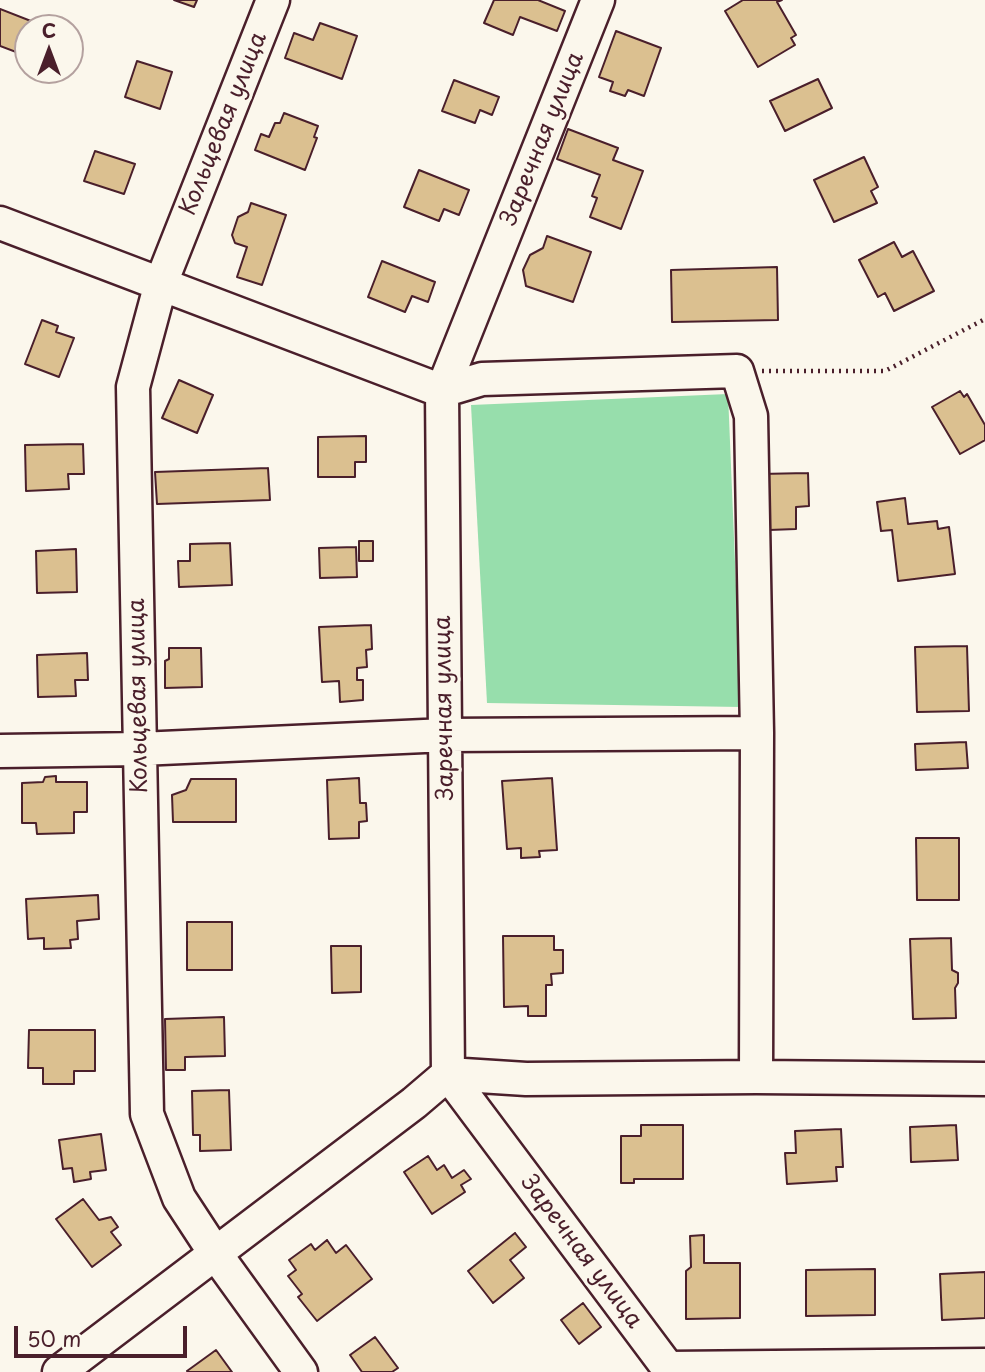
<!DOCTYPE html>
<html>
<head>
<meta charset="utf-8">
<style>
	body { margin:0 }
	#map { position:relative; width:985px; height:1372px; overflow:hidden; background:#fbf7ec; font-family:"Playpen Sans",sans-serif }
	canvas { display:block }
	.north { position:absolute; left:14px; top:14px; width:70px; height:70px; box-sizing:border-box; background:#fbf7ec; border:2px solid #b4a19f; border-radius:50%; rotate:0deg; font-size:19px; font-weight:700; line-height:28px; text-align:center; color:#4a1f2b }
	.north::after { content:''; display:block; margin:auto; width:24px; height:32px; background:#4a1f2b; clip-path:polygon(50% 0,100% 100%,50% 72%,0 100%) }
	.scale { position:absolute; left:14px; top:1326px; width:173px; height:32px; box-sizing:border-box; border:4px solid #4a1f2b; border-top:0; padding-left:9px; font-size:21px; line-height:24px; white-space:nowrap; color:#4a1f2b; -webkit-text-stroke:5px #fbf7ec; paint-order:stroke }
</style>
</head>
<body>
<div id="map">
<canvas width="985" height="1372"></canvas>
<div class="north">С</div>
<div class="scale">50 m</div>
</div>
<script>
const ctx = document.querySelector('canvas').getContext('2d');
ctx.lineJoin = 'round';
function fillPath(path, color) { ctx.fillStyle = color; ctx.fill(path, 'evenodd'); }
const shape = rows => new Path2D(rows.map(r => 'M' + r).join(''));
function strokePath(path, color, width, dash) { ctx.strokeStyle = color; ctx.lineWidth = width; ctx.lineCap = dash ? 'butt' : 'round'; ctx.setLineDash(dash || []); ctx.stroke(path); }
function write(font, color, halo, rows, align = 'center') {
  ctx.font = font + ' "Playpen Sans",sans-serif'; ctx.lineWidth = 6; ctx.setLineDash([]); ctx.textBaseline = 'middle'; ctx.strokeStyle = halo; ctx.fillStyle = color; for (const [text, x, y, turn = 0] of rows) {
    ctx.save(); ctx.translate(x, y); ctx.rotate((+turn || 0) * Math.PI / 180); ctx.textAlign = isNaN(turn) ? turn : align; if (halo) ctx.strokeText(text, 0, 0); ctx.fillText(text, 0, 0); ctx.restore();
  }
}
fillPath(shape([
	[728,394,741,707,487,703,471,405]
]), '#97deac');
const building = shape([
	[174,0,197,0,194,7,174,0],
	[494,0,538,0,565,11,557,31,520,17,513,35,484,23,494,0],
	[743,0,782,0,777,2,796,35,791,38,795,45,758,67,725,11,743,0],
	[0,9,36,23,34,28,28,28,28,44,24,55,0,46,0,9],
	[320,23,357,36,342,79,285,58,294,33,313,40,320,23],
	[616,31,661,48,644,96,628,90,625,96,610,91,613,82,599,77,616,31],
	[137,61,172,72,160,109,125,97,137,61],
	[818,79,832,108,785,131,770,101,818,79],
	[454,80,499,97,492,115,480,110,475,123,442,111,454,80],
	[284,113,318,126,314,137,317,138,305,170,255,150,261,134,269,137,275,123,280,123,284,113],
	[568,129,618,148,613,160,643,171,621,229,590,217,597,198,592,196,600,175,557,159,568,129],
	[95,151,135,164,124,194,84,181,95,151],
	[864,157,878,187,871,191,877,203,834,222,814,180,864,157],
	[419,170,469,190,459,215,444,209,439,221,404,207,419,170],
	[251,203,286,215,262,285,237,277,247,247,235,243,232,235,238,217,248,212,251,203],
	[547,236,591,252,573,302,526,286,523,270,530,255,543,248,547,236],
	[894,242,902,257,913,251,934,291,894,311,885,293,878,297,859,260,894,242],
	[382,261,435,282,428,302,412,296,405,312,368,297,382,261],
	[777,267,778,320,672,322,671,270,777,267],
	[42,320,58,326,56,332,74,338,59,377,25,364,42,320],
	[179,380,213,395,197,433,162,418,179,380],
	[960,391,964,397,967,394,985,425,985,440,960,454,932,407,960,391],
	[366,436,366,462,355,462,355,477,318,477,318,437,366,436],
	[83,444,84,474,68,474,69,489,26,491,25,445,83,444],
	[268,468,270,500,157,504,155,472,268,468],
	[808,473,809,506,796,507,796,529,769,530,768,497,760,474,808,473],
	[905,498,908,524,937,521,938,529,949,527,955,574,898,581,892,530,881,531,877,502,905,498],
	[359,541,373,541,373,561,359,561,359,541],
	[230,543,232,585,179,587,178,561,190,561,190,544,230,543],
	[356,547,357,577,320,578,319,548,356,547],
	[76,549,77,592,37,593,36,551,76,549],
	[371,625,372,649,366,650,367,667,357,668,357,680,363,680,363,700,340,702,339,681,322,682,319,627,371,625],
	[967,646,969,711,917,712,915,647,967,646],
	[169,648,201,648,202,687,165,688,165,661,169,659,169,648],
	[87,653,88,680,75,680,76,696,38,697,37,655,87,653],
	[966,742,968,768,916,770,915,744,966,742],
	[56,776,56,782,87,782,87,812,74,812,74,833,37,834,36,823,22,823,22,783,43,782,45,777,56,776],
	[359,778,360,803,366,803,367,821,359,822,359,838,329,839,327,780,359,778],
	[552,778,557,850,539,851,540,857,521,858,521,848,507,849,502,781,552,778],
	[191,779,236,779,236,822,173,822,172,795,186,790,191,779],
	[916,838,959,838,959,900,917,900,916,838],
	[98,895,99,919,77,921,78,939,70,940,71,948,44,949,44,938,28,939,26,899,98,895],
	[187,922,232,922,232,970,187,970,187,922],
	[503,936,554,936,554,950,563,950,563,973,551,974,552,985,546,985,546,1016,528,1016,528,1006,504,1007,503,936],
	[951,938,952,970,958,973,958,983,955,988,956,1018,913,1019,910,939,951,938],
	[331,946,361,946,361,992,332,993,331,946],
	[224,1017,225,1056,185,1057,185,1070,166,1070,165,1019,224,1017],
	[29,1030,95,1030,95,1071,74,1071,74,1084,43,1084,43,1068,28,1068,29,1030],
	[229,1090,231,1150,200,1151,200,1135,193,1135,192,1091,229,1090],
	[641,1125,683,1125,683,1179,634,1179,634,1183,621,1183,621,1136,641,1136,641,1125],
	[956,1125,958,1160,911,1162,910,1127,956,1125],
	[841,1129,843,1167,836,1167,837,1181,787,1184,785,1153,796,1153,795,1131,841,1129],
	[101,1134,106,1170,90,1172,91,1179,74,1182,72,1168,63,1169,59,1140,101,1134],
	[428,1156,437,1170,444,1165,452,1178,464,1170,471,1179,461,1185,465,1192,432,1214,404,1172,428,1156],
	[83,1199,99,1220,111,1217,118,1227,111,1232,121,1245,92,1267,56,1219,83,1199],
	[515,1233,526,1247,510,1260,524,1278,493,1303,468,1271,515,1233],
	[704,1235,704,1263,740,1263,740,1318,686,1319,686,1271,691,1267,690,1236,704,1235],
	[327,1240,336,1253,346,1245,372,1279,317,1321,298,1297,302,1294,288,1276,296,1270,289,1260,311,1244,315,1250,327,1240],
	[875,1269,875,1315,806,1316,806,1270,875,1269],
	[985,1272,985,1318,942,1320,940,1274,985,1272],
	[583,1303,601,1327,579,1344,561,1320,583,1303],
	[375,1337,398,1368,392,1372,362,1372,350,1355,375,1337],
	[216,1350,232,1372,188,1372,187,1371,216,1350]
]);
fillPath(building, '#dbc090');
strokePath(building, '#4a1f2b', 2);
const minor = shape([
	[273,0,161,283,133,387,147,1114,179,1198,215,1253,301,1372],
	[598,0,442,391,448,1074,671,1372],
	[0,223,442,391,482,379,737,371,751,416,757,733,756,1077],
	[0,751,140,749,446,735,757,733],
	[668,1368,985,1365],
	[59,1372,414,1103,448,1074,526,1079,756,1077,985,1079]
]);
strokePath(minor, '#4a1f2b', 37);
strokePath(shape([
	[762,371,885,371,985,319]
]), '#4a1f2b', 4.5, [2, 5]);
strokePath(minor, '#fbf7ec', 32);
write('23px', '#4a1f2b', '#fbf7ec', [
	["Кольцевая улица",224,124,-68],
	["Заречная улица",543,139,-68],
	["Кольцевая улица",139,696,-91],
	["Заречная улица",445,708,-91],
	["Заречная улица",581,1252,53]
]);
</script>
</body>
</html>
